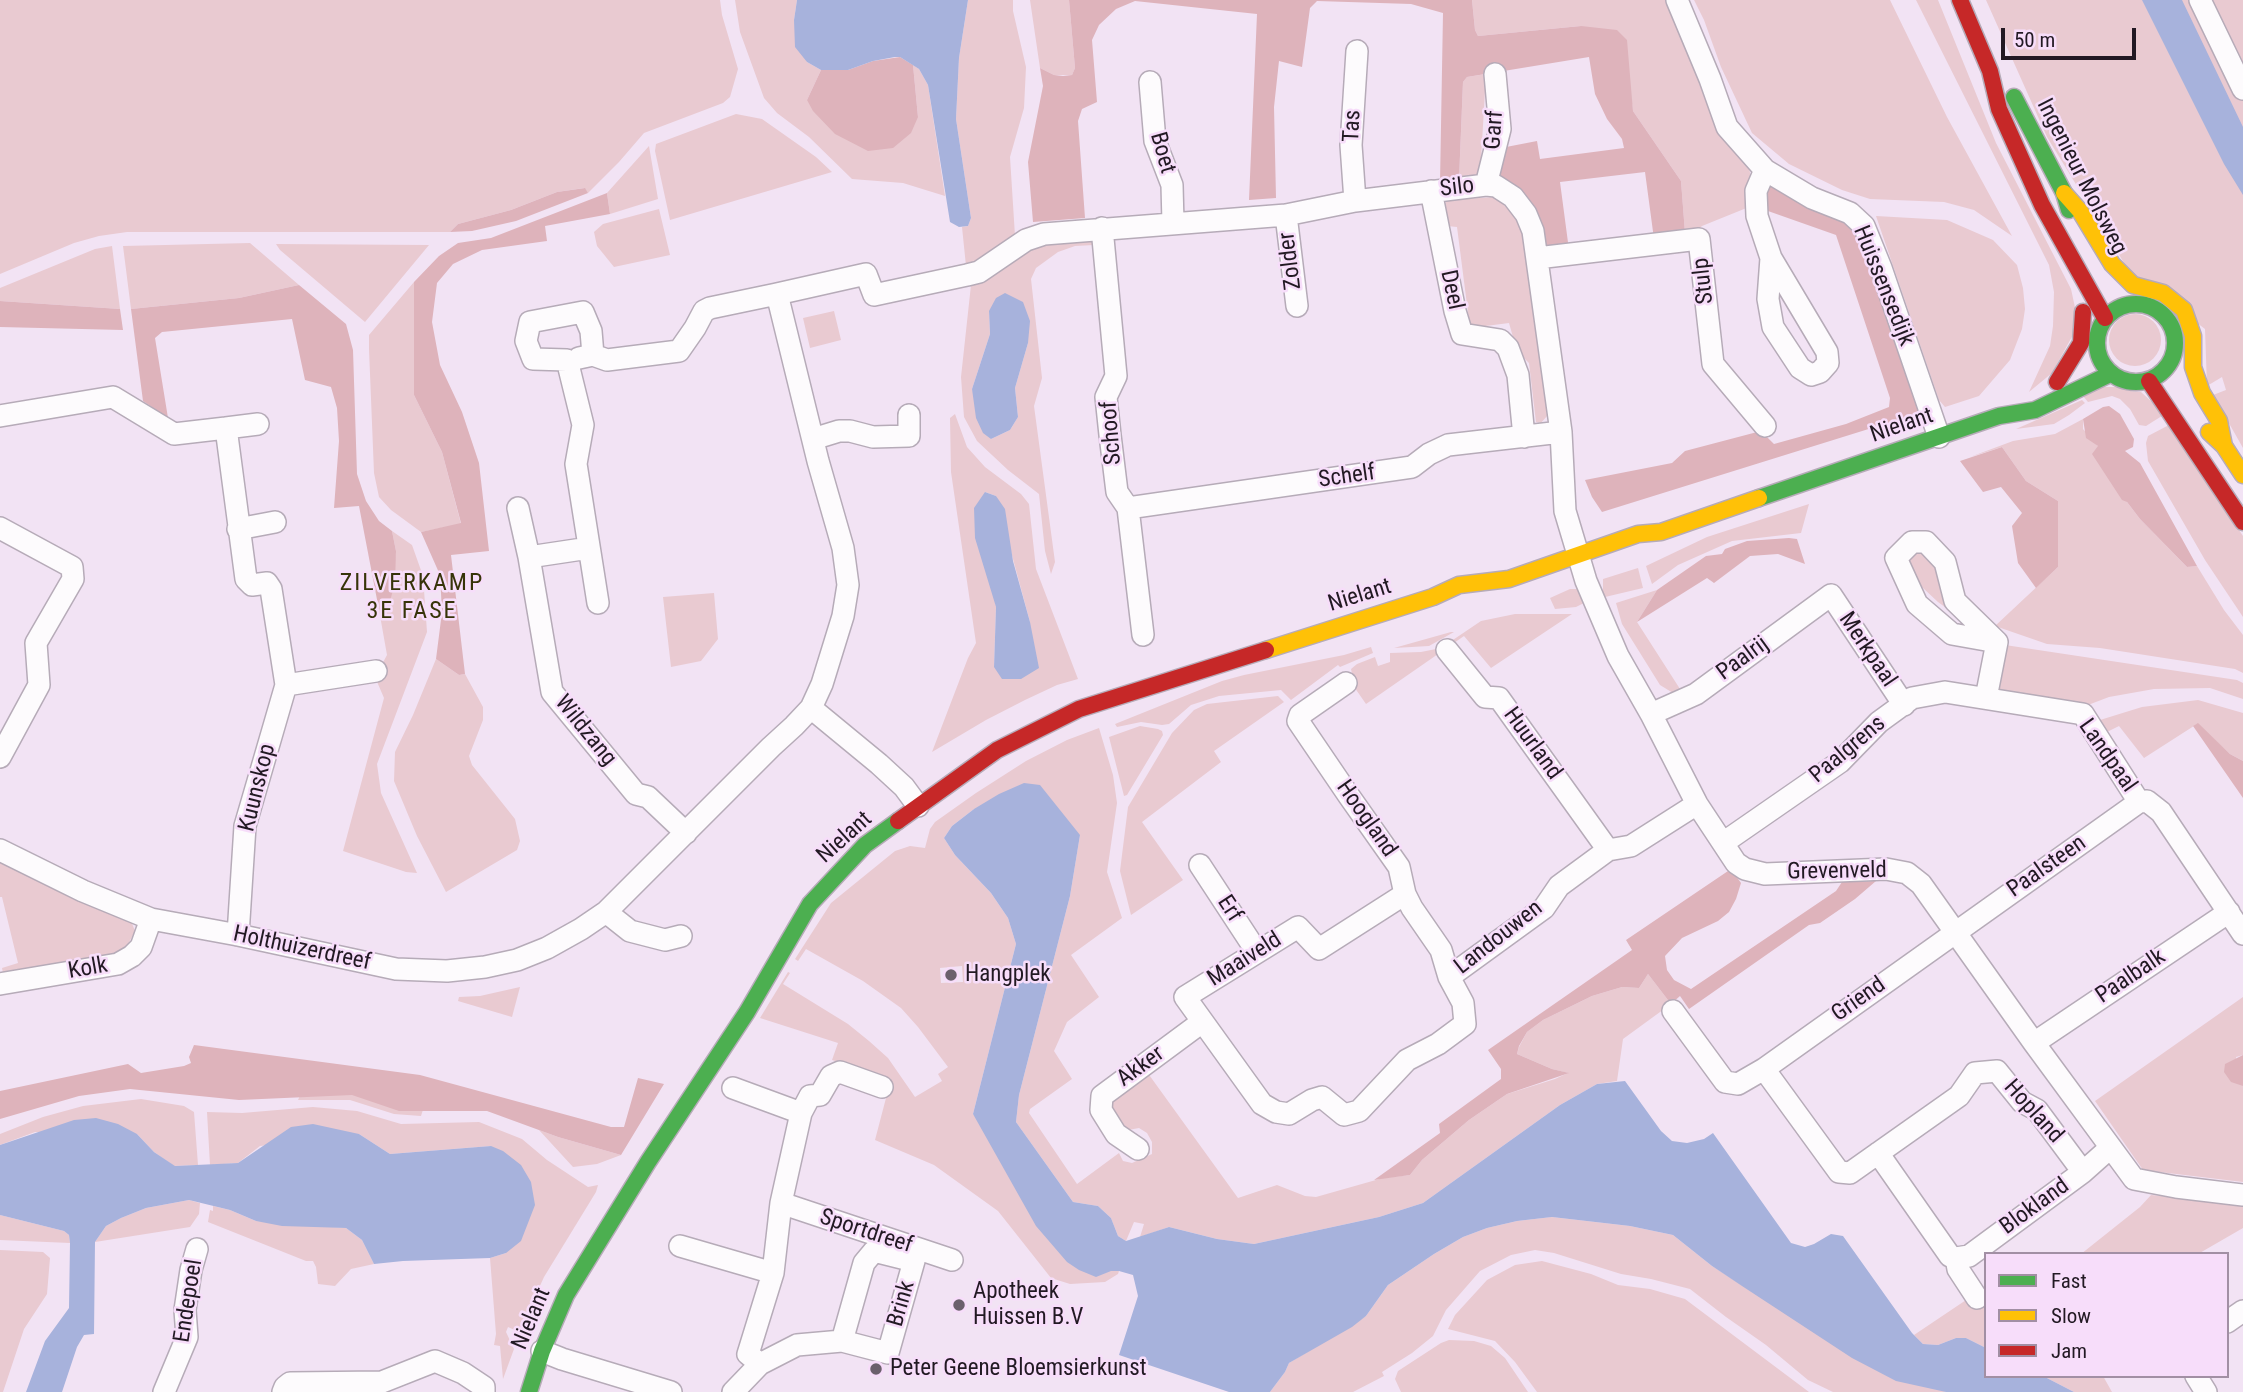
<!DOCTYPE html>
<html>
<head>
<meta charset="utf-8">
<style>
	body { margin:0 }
	#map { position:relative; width:2243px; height:1392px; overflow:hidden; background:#f2e3f4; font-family:"Roboto Condensed",sans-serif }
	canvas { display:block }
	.legend { position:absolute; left:1984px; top:1252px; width:245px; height:126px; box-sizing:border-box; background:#f7ddfa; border:2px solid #a28fa4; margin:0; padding:9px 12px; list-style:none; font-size:21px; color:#221923 }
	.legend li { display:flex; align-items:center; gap:14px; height:35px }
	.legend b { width:35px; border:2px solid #a28fa4 }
	.scale { position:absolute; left:2001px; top:28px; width:135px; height:32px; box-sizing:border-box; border:4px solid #221923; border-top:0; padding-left:9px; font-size:21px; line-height:24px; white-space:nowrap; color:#221923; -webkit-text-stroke:5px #f7ddfa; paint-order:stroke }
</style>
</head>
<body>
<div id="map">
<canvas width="2243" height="1392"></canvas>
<ul class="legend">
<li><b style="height:9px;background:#4caf50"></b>Fast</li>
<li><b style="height:9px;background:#ffc107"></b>Slow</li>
<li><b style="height:9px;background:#c62828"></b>Jam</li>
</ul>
<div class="scale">50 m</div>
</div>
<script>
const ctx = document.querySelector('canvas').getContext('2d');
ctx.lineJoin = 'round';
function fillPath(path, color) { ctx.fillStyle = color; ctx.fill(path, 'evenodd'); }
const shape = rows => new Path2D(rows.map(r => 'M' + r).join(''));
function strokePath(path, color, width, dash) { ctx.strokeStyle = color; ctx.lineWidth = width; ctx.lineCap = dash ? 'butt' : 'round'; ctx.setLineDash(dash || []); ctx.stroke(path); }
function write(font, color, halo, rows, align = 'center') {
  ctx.font = font + ' "Roboto Condensed",sans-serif'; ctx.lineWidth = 5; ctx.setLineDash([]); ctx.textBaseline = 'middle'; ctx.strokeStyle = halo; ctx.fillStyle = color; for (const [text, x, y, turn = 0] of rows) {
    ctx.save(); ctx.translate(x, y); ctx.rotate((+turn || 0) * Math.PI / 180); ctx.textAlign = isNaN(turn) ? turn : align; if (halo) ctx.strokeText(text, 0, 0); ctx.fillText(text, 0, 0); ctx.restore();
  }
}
fillPath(shape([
	[0,0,720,0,722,15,738,69,730,97,723,103,644,133,619,162,588,193,584,188,557,192,511,210,458,224,450,232,127,232,99,236,74,243,0,274],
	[735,0,797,0,794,20,807,62,821,70,807,100,918,117,913,65,919,69,928,85,945,196,903,183,852,179,809,137,777,113,764,98,740,32],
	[968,0,1013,0,1013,11,1026,67,1024,108,1010,157,1015,236,978,265,966,266,962,227,968,226,971,218,956,119,959,58],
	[1030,0,1069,0,1075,68,1072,75,1054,75,1040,68],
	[1472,0,1670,0,1749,166,1751,180,1749,207,1702,226,1692,235,1685,233,1681,181,1633,111,1629,81,1581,26,1478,36,1475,30],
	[1694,0,1890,0,1947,117,2012,236,1974,210,1944,202,1870,199,1842,190,1789,164,1752,133,1721,67,1704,20],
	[1916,0,1938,0,1996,143,2071,289,2076,312,2074,333,2052,373,2029,392,2050,346,2053,326,2054,292,2049,265],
	[1986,0,2243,0,2243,448,2213,395,2226,390,2222,377,2207,386,2205,329,2129,271,2047,137],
	[1486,74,1480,177,1459,180,1463,82,1467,77],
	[736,114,762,119,816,157,832,172,670,220,655,151,656,144],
	[649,146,658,199,610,214,607,193],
	[1495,197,1517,217,1525,242,1542,353,1547,416,1541,423,1536,422,1529,363,1517,351,1509,323,1470,328,1457,227,1447,226,1444,204,1448,200],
	[659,209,670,255,614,267,597,246,594,232,603,224],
	[1876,216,1947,220,1993,240,2017,265,2023,288,2025,309,2022,329,2010,360,1979,396,1945,407,1939,400],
	[1094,237,1094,245,1075,246,1058,252,1036,268,1031,279,1042,378,1034,406,1055,562,1051,574,1045,551,1039,494,1008,470,977,441,964,417,961,377,971,285,1037,241],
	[989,311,1028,343,1015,388,1018,417,1010,430,991,439,972,389,990,334],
	[250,243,299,285,239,298,131,309,123,246],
	[276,244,429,245,365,322,280,250],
	[112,246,120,309,0,301,0,288,95,249],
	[414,282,414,395,442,452,461,524,421,532,391,510,379,497,374,473,369,349,369,335],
	[834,311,841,340,810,348,803,318],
	'2109 340a26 26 0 1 1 52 0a26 26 0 1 1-52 0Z',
	[2102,387,2118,387,2129,391,2141,392,2165,414,2146,426,2139,425,2130,409,2120,399,2112,396,2088,402,2083,396],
	[2082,400,2085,403,2069,415,2054,424,2016,429],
	[955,414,967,447,985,467,1021,494,1029,504,1036,569,1078,679,1057,685,1025,700,986,720,932,752,968,658,976,643,951,472,950,418],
	[985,492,996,496,1030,622,994,667,996,607],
	[2083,419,2083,429,2098,446,2127,502,2140,519,2187,567,2197,566,2224,610,2243,635,2243,673,2235,669,2100,648,2047,644,1995,626,2058,567,2058,501,2026,481,2002,447,1970,457,2013,441,2055,434],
	[2169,425,2243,536,2243,617,2205,560,2148,461,2146,443,2148,436],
	[1809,504,1801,533,1732,541,1678,565,1652,584,1646,566,1707,537],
	[392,531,412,545,423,576,427,632,377,764,381,793,417,873,406,872,343,851,384,698,375,677,387,655,379,610,390,601,396,551],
	[1906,545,1932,545,1961,619,1938,602,1909,575],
	[1638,568,1643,588,1605,597,1603,592,1603,579],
	[1570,589,1578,589,1586,602,1576,607,1555,609,1550,598],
	[1657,590,1637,622,1680,689,1673,693,1660,685,1622,624,1616,603],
	[714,593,718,639,701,661,671,667,663,597],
	[1515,614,1572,614,1491,668,1464,636,1366,704,1350,681,1353,678,1351,669,1357,664,1375,657,1378,666,1390,662,1390,653,1421,652,1441,648,1481,621],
	[1454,632,1429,646,1394,648,1451,632],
	[2005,645,2237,680,2243,683,2243,699,2210,688,2154,689,2109,697,2088,705,1996,690],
	[1371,647,1373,653,1340,667,1338,665,1291,700,1281,690,1219,696,1191,705,1169,724,1162,725,1141,722,1117,727,1115,724,1222,681,1244,675,1344,655],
	[436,659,459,675,465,674,483,707,483,720,469,756,472,765,515,819,520,841,517,850,446,892,417,836,394,781,395,752,413,715],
	[1278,696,1284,702,1214,751,1221,762,1142,822,1183,880,1131,915,1120,871,1128,807,1172,733,1194,710,1207,704],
	[2198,700,2243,713,2243,761,2230,754,2197,724,2144,758,2119,726,2107,732,2100,720,2142,707],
	[1140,726,1158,729,1162,731,1163,735,1127,795,1124,796,1109,737],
	[1099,728,1113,775,1117,803,1107,872,1122,918,1071,955,1099,997,1067,1022,1054,1051,1072,1079,1030,1109,1029,1113,1077,1184,1119,1153,1123,1161,1132,1163,1152,1154,1152,1142,1147,1133,1139,1128,1123,1131,1107,1103,1147,1072,1238,1198,1277,1185,1305,1196,1316,1197,1383,1178,1410,1175,1422,1160,1469,1120,1507,1094,1555,1079,1568,1073,1552,1069,1517,1054,1519,1047,1527,1032,1543,1020,1592,996,1622,987,1639,988,1648,974,1671,1004,1623,1039,1617,1081,1597,1084,1560,1105,1423,1203,1379,1217,1254,1244,1217,1239,1169,1227,1140,1237,1144,1224,1134,1222,1126,1241,1118,1236,1111,1218,1098,1206,1073,1202,1016,1122,1019,1095,1070,896,1080,835,974,809,952,826,944,838,955,855,991,893,1008,918,1016,944,973,1114,1111,1271,1119,1271,1118,1274,1105,1282,1070,1284,1051,1278,998,1211,934,1165,875,1140,891,1079,832,1060,838,1043,760,1018,788,972,790,973,783,984,848,1024,869,1041,888,1058,915,1097,942,1081,938,1074,948,1067,918,1027,901,1008,863,981,806,949,798,961,795,959,831,903,895,851,910,846,925,848,930,829,935,822,976,793,1026,761,1067,740],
	[962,966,963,982,941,983,940,968],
	[0,861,131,921,135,931,125,950,118,956,4,978,2,968,18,963,2,897,0,897],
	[520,987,512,1017,458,1001,459,997,480,996],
	[2243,997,2243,1055,2236,1057,2240,1083,2243,1086,2243,1182,2143,1170,2095,1101],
	[305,1085,426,1100,421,1116,394,1114,350,1100,298,1100],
	[141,1099,184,1106,194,1112,198,1165,174,1166,154,1152,137,1134,35,1132,0,1145,0,1134,43,1117,83,1106],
	[313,1107,357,1111,401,1124,479,1122,522,1139,547,1160,588,1187,598,1185,596,1192,544,1277,519,1332,508,1327,506,1332,514,1349,503,1379,500,1346,494,1345,496,1334,490,1258,506,1253,491,1146,390,1154,359,1134,260,1146,238,1163,210,1165,207,1112,242,1113],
	[539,1130,558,1137,621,1155,597,1164,573,1167],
	[2151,1195,2243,1204,2243,1228,2198,1254,2081,1254,2140,1207],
	[189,1200,200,1203,199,1214,190,1227,95,1242,106,1226,121,1218,146,1208],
	[213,1206,230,1210,256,1221,346,1228,362,1240,374,1264,351,1269,335,1286,318,1284,316,1267,313,1261,306,1261,208,1222,210,1210,213,1211],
	[0,1215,64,1231,69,1235,70,1243,0,1240],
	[1552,1217,1630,1226,1673,1235,1712,1266,1778,1308,1946,1392,1833,1392,1808,1380,1766,1345,1726,1317,1690,1289,1651,1279,1621,1274,1554,1253,1535,1250,1511,1255,1480,1271,1446,1310,1433,1336,1412,1353,1382,1372,1384,1376,1353,1392,1270,1392,1285,1372,1289,1363,1366,1316,1388,1285,1434,1254,1463,1237,1487,1228,1517,1221],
	[0,1250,43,1252,50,1258,47,1294,24,1329,3,1392,0,1392],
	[1542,1261,1591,1274,1618,1285,1650,1289,1685,1299,1809,1392,1537,1392,1515,1362,1495,1341,1448,1329,1455,1315,1487,1280,1515,1265],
	[1975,1294,1986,1309,1986,1348,1966,1338,1956,1338,1938,1345,1923,1344,1914,1335],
	[1449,1340,1474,1341,1491,1346,1505,1358,1528,1392,1401,1392,1395,1379,1398,1371,1441,1343],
	[2043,1376,2103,1376,2112,1392,2074,1392]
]), '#e9cad1');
fillPath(shape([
	[1069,0,1472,0,1475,30,1478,36,1581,26,1617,30,1627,40,1633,111,1681,181,1685,233,1654,239,1645,172,1560,182,1569,250,1549,251,1545,243,1496,181,1501,148,1537,141,1540,159,1624,148,1622,139,1607,119,1595,94,1589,57,1467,77,1463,82,1459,180,1440,183,1443,13,1411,4,1317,1,1310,8,1302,67,1279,61,1274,107,1276,198,1249,200,1257,14,1135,1,1116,9,1099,25,1092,40,1097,102,1082,109,1078,121,1085,218,1033,222,1028,162,1043,86,1040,68,1054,75,1063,76,1072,75,1075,68],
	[900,57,913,65,918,117,911,133,893,148,868,151,835,134,813,111,807,100,821,70,848,70,873,61],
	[1771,184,1853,218,1920,413,1602,512,1592,497,1585,480,1672,463,1685,451,1761,431,1774,444,1846,424,1889,407,1890,398,1836,235,1768,211,1763,190],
	[585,188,588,193,516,221,472,231,450,232,458,224,511,210,557,192],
	[607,193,610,214,545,226,547,241,482,250,453,264,437,283,432,322,440,365,462,412,479,463,489,551,451,555,465,674,459,675,436,659,442,612,440,575,421,532,461,523,442,452,414,395,414,282,439,256,458,243,491,238],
	[299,285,346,324,353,350,357,474,366,501,379,521,392,531,396,551,395,583,390,601,379,610,359,506,334,508,339,441,337,408,331,387,305,380,292,319,162,332,155,338,168,418,143,401,131,309,239,298],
	[0,301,120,309,123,330,0,327],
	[2109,406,2120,414,2134,439,2133,447,2125,451,2140,463,2197,566,2187,567,2140,519,2127,502,2122,500,2092,454,2098,446,2086,438,2083,419,2103,407],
	[2002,447,2026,481,2058,501,2058,567,2036,588,2018,563,2012,526,2022,513,2001,487,1983,492,1960,461],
	[1789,538,1797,539,1805,564,1778,554,1750,556,1714,583,1707,578,1637,622,1657,590,1706,556,1722,554,1725,549,1747,541],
	[2198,723,2230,754,2243,761,2243,798,2193,726],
	[1731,869,1741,883,1736,899,1729,912,1718,921,1682,938,1665,956,1667,970,1674,980,1691,989,1836,891,1842,882,1876,881,1855,899,1820,923,1809,925,1689,1009,1680,996,1671,1004,1648,974,1639,988,1622,987,1592,996,1543,1020,1527,1032,1519,1046,1517,1054,1552,1069,1569,1073,1507,1094,1469,1120,1422,1160,1410,1175,1374,1180,1440,1133,1439,1124,1501,1079,1501,1069,1488,1050,1632,950,1626,940],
	[194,1045,420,1075,611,1127,624,1127,638,1078,664,1084,621,1155,558,1137,487,1111,399,1111,352,1095,239,1100,130,1089,79,1096,0,1119,0,1091,128,1064,141,1073,184,1066,191,1063,189,1057],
	[2243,1055,2243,1086,2231,1082,2224,1072,2225,1064]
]), '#deb3bb');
fillPath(shape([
	[797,0,968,0,959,58,956,119,971,218,968,226,959,227,950,222,928,85,919,69,900,57,895,57,873,61,848,70,821,70,807,62,795,47,794,20],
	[2142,0,2182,0,2243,127,2243,195,2224,164],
	[1005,293,1023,302,1030,321,1028,343,1015,388,1018,417,1010,430,991,439,983,433,976,418,972,389,990,334,989,311,996,298],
	[985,492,996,496,1005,509,1013,561,1030,622,1039,668,1021,679,1002,679,994,667,996,607,975,538,974,508],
	[1024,783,1040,785,1080,835,1070,896,1019,1095,1016,1122,1073,1202,1098,1206,1111,1218,1118,1236,1126,1241,1169,1227,1217,1239,1254,1244,1379,1217,1423,1203,1560,1105,1597,1084,1625,1081,1661,1131,1672,1141,1687,1143,1704,1139,1713,1133,1791,1243,1805,1247,1814,1244,1831,1234,1843,1236,1912,1333,1923,1344,1938,1345,1956,1338,1966,1338,1986,1348,1986,1376,2043,1376,2074,1392,1946,1392,1896,1381,1852,1358,1742,1286,1712,1266,1673,1235,1630,1226,1552,1217,1517,1221,1487,1228,1463,1237,1434,1254,1388,1285,1366,1316,1352,1327,1289,1363,1285,1372,1270,1392,1229,1392,1119,1355,1138,1296,1133,1275,1119,1271,1111,1271,1096,1277,1079,1270,1067,1262,1036,1226,973,1114,1016,944,1008,918,991,893,955,855,944,838,952,826,974,809,999,794],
	[96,1118,118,1124,137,1134,154,1152,175,1166,238,1163,291,1127,313,1124,359,1134,390,1154,491,1146,503,1151,521,1165,531,1182,535,1205,521,1241,506,1253,490,1258,403,1261,374,1264,362,1240,346,1228,282,1226,256,1221,230,1210,189,1200,146,1208,121,1218,106,1226,95,1242,94,1334,84,1335,77,1347,62,1392,26,1392,45,1341,69,1308,70,1243,69,1235,64,1231,0,1215,0,1145,74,1120]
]), '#a7b2dc');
const street = shape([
	[1677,0,1710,79,1727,127,1765,170,1812,198,1850,213,1864,226,1881,268,1939,437],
	[2200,0,2243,89],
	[1150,82,1155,141,1172,185,1173,223],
	[1765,170,1756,191,1757,216,1771,258,1827,352,1828,363,1820,372,1811,375,1800,368,1773,327,1768,299,1771,258],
	[1486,185,1500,129,1495,74],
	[1431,191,1455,311,1462,334,1500,340,1508,348,1518,375,1524,437],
	[1355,201,1351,145,1357,51],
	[1286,215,1297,306],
	[1102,228,1116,376,1106,397,1110,435,1117,492,1128,508,1143,635],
	[1537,258,1699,239,1713,364,1765,426],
	[593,355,591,331,583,312,530,322,526,341,533,359,567,360,583,425,576,464,598,603],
	[579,358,593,355,607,360,679,351,695,328,704,311,710,308,777,294],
	[0,416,113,397,174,434,226,428,246,579,252,585,267,583,271,589,286,685],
	[226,428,258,424],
	[813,439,839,431,850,431,873,437,909,436,909,415],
	[518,508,529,557],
	[1128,508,1412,467,1429,454,1448,445,1561,432],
	[0,528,72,567,73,579,36,643,39,685,0,757],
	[238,529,275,522],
	[1912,542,1926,542,1945,562,1955,601,1997,642,1952,634,1917,604,1896,558,1912,542],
	[589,548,529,557,552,692,636,794,648,797,686,833],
	[1447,650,1485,697,1499,698,1608,850],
	[1346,683,1300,715,1298,721,1349,796,1399,867,1405,894,1412,908,1441,950,1449,977,1463,1003,1465,1024,1438,1044,1407,1060,1359,1111,1344,1115,1322,1097,1312,1100,1289,1114,1276,1112,1262,1104,1185,997,1298,927,1319,949,1405,894],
	[1986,698,1997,642],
	[811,708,879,764,904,787,918,806],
	[1651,714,1696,694,1831,595,1904,705],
	[1723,843,1840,762,1879,722,1912,698,1945,692,2083,714,2139,802,2147,801,2161,812,2243,934],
	[0,850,83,891,151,919,238,935,396,969,447,971,485,967,517,960,547,948,581,929,606,912,771,747,794,726,811,708,822,684,843,616,848,585,843,548,818,461,777,294,866,274,874,295,967,275,979,272,1026,240,1044,234,1286,215,1355,201,1486,185,1496,186,1513,197,1526,214,1533,231,1561,432,1565,511,1586,581,1618,656,1651,714,1697,804,1736,863,1745,869,1765,874,1886,869,1907,873,1921,884,2034,1043,2134,1179,2176,1187,2243,1195],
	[1200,865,1257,952],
	[606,912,630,931,665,940,681,936],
	[238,935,245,826,286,685,376,671],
	[1449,977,1544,908,1559,886,1608,850,1631,846,1697,804],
	[0,984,118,964,132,956,141,947,151,919],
	[1673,1011,1725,1082,1738,1084,1764,1069,2139,802],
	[2034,1043,2229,912],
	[1764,1069,1839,1172,1850,1173,1959,1096,1975,1073,1997,1071,2022,1102,2037,1110,2083,1172],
	[733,1088,801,1113],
	[1138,1149,1116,1134,1101,1110,1102,1096,1202,1022],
	[1878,1153,1950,1256,1956,1258,1969,1256,2083,1172,2110,1148],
	[781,1203,952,1260],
	[680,1246,773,1273],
	[874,1251,914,1261,888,1353,842,1341,864,1263,874,1251],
	[1956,1258,1958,1269,1977,1298],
	[2227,1322,2243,1311],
	[542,1351,562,1359,671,1392],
	[760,1364,748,1354,773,1273,781,1203,801,1113,810,1096,820,1095,831,1076,840,1072,882,1087],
	[2196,1376,2206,1392],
	[164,1392,187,1337,185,1310,191,1270,197,1249],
	[283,1392,285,1387,290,1383,382,1382,435,1361,463,1373,484,1387,484,1392],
	[733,1392,760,1364,797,1345,842,1341]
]);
const fast = shape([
	[2014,97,2064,193,2069,210],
	'2097 343a39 39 0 1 1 78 0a39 39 0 1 1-78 0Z',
	[1759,498,1999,416,2035,410,2110,374],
	[529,1392,542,1351,566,1295,648,1162,747,1012,810,904,865,845,898,821]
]);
const slow = shape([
	[2064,193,2080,211,2112,264,2133,285,2163,293,2184,310,2193,336,2193,367,2202,393,2219,421,2224,446],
	[2209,432,2224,446,2243,475],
	[1266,650,1433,597,1459,585,1509,579,1638,534,1661,532,1759,498]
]);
const jam = shape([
	[1960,0,1990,71,1999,109,2042,205,2105,318],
	[2149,381,2243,522],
	[2057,382,2081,343,2083,312],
	[898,821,997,750,1079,709,1266,650]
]);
strokePath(street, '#b6abb8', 24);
strokePath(fast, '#b6abb8', 19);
strokePath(slow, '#b6abb8', 19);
strokePath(jam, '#b6abb8', 19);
strokePath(street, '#fdfbfd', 21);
strokePath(fast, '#4caf50', 16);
strokePath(slow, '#ffc107', 16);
strokePath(jam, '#c62828', 16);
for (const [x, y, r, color] of [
	[951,975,7,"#6b606c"],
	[959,1305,7,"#6b606c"],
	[876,1369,7,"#6b606c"]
]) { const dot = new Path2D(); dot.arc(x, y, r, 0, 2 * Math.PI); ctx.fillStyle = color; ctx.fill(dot); strokePath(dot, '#f7ddfa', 2.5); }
write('23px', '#221923', '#f7ddfa', [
	["Tas",1353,126,-87],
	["Garf",1495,130,-86],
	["Boet",1162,153,74],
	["Ingenieur Molsweg",2081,177,63],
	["Silo",1457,188,-7],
	["Zolder",1291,261,-97],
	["Stulp",1704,281,-96],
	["Huissensedijk",1883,286,68],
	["Deel",1451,290,78],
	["Nielant",1902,426,-19],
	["Schoof",1112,433,-94],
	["Schelf",1347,477,-8],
	["Nielant",1360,596,-17],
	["Merkpaal",1867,650,56],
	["Paalrij",1743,659,-36],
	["Wildzang",585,731,51],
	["Huurland",1532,744,54],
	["Paalgrens",1848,750,-40],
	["Landpaal",2107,756,55],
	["Kuunskop",258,788,-76],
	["Hoogland",1366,819,55],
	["Nielant",845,838,-42],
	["Paalsteen",2047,867,-35],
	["Grevenveld",1837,872,-1],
	["Erf",1229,909,57],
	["Landouwen",1499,938,-38],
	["Holthuizerdreef",302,949,12],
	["Maaiveld",1245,960,-32],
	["Kolk",88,969,-10],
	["Paalbalk",2131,977,-34],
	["Griend",1859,1000,-35],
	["Akker",1141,1067,-36],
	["Hopland",2033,1112,48],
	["Blokland",2035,1207,-36],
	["Sportdreef",866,1232,18],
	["Endepoel",189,1301,-81],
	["Brink",902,1304,-74],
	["Nielant",532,1319,-67]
]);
write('23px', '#221923', '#f7ddfa', [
	["Hangplek",965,975],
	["Apotheek",973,1292],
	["Huissen B.V",973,1318],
	["Peter Geene Bloemsierkunst",890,1369]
], 'left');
ctx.letterSpacing = '2px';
write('24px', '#373409', '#f7ddfa', [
	["ZILVERKAMP",412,584],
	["3E FASE",412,612]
]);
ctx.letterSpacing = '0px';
</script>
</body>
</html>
